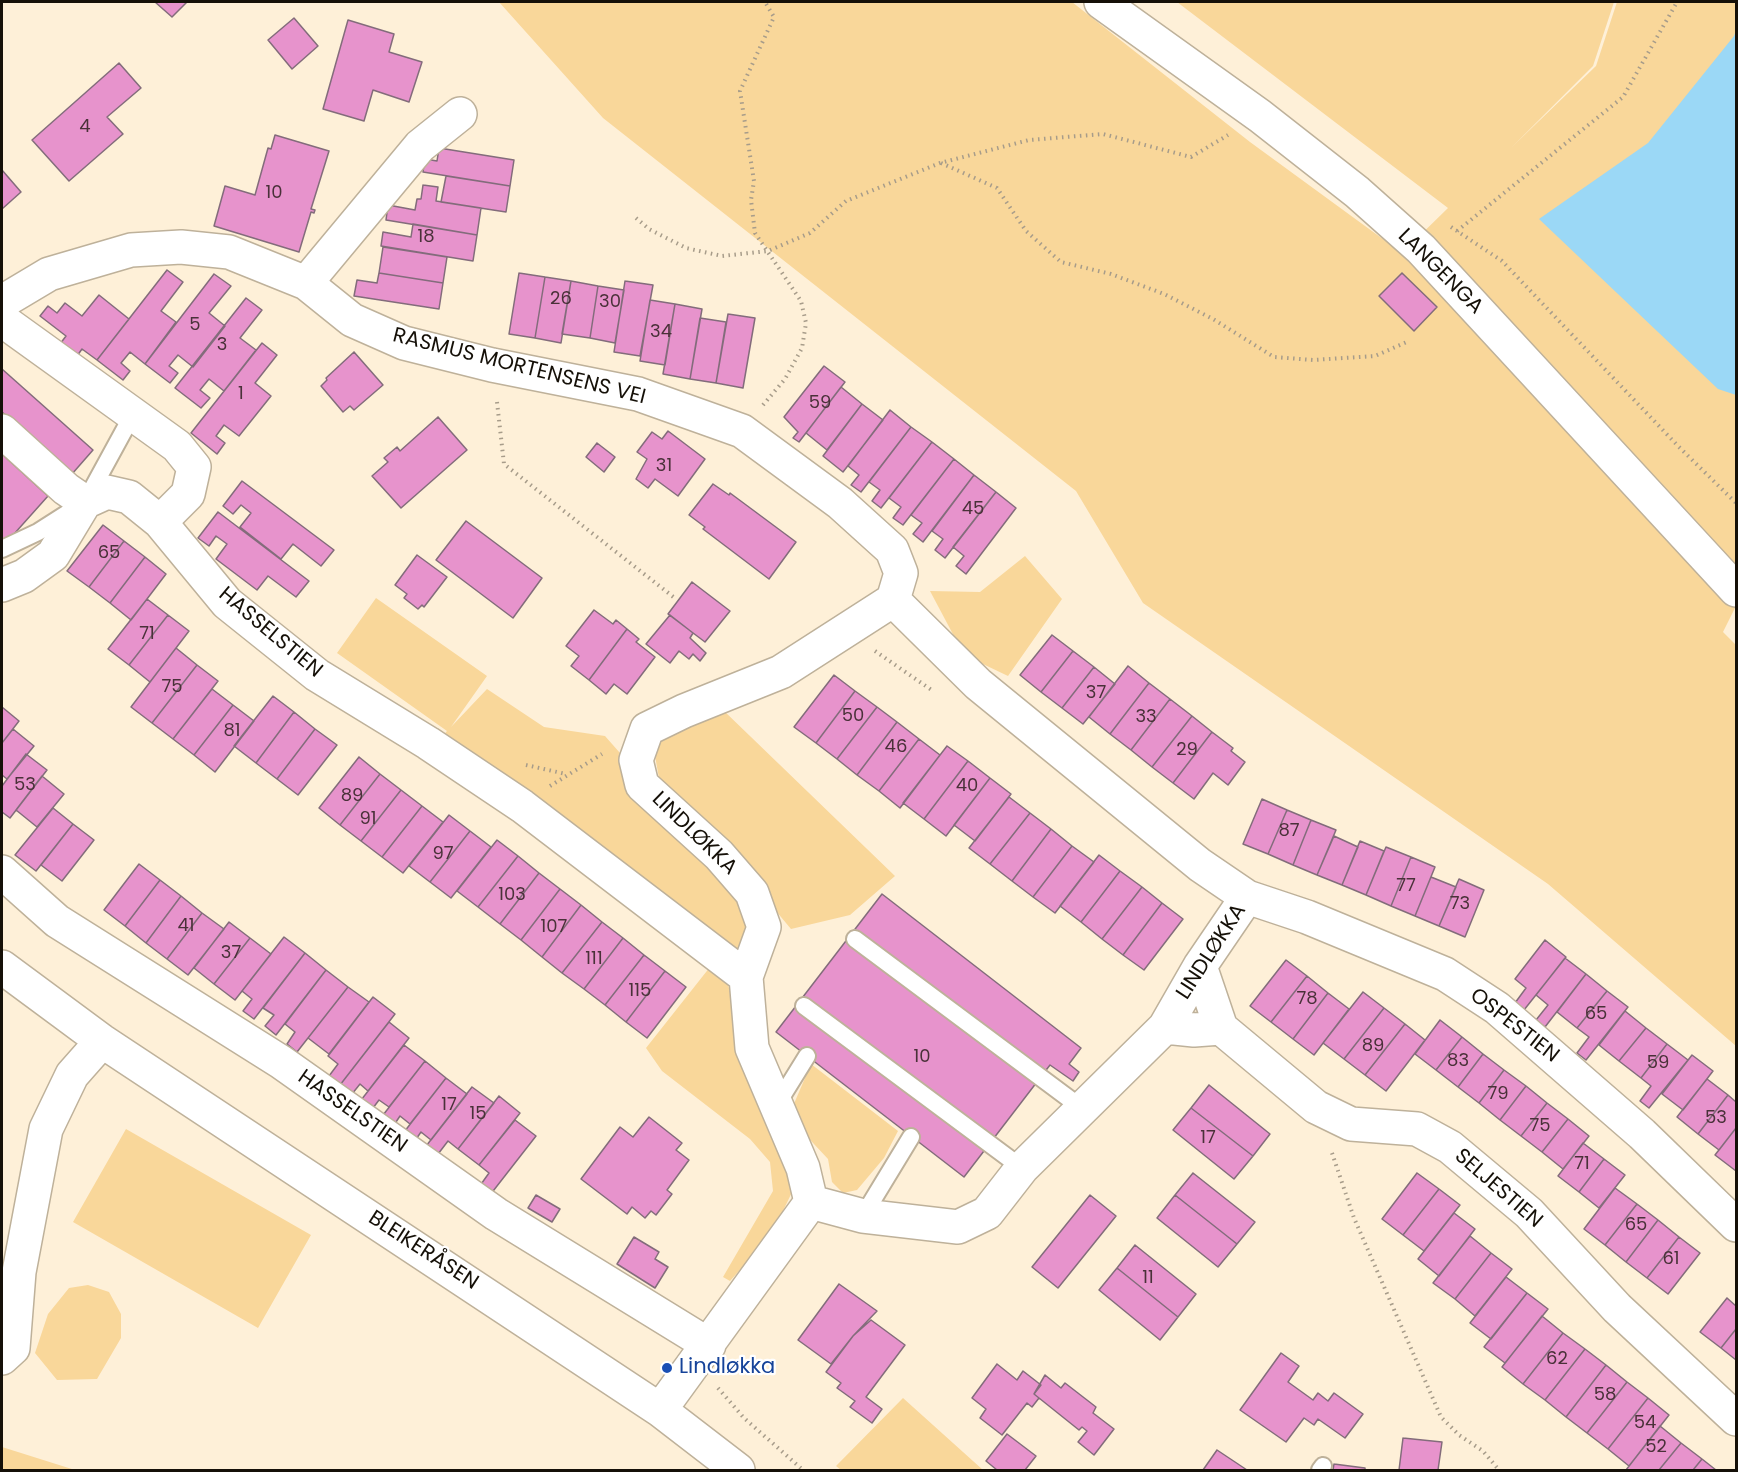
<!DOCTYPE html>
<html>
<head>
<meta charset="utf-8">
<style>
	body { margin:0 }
	#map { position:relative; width:1738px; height:1472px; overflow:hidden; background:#fef0d8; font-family:Poppins,sans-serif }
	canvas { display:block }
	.frame { position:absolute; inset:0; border:3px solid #151008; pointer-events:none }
</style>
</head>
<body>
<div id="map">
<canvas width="1738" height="1472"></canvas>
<div class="frame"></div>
</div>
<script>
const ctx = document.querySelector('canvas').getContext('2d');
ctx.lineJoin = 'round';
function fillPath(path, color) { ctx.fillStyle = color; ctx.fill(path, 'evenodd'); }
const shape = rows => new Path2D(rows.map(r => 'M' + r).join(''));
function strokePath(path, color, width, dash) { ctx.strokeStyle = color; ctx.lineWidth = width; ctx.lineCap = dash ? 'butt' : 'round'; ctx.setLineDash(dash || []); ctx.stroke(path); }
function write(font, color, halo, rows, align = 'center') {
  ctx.font = font + ' Poppins,sans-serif'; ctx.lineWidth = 4.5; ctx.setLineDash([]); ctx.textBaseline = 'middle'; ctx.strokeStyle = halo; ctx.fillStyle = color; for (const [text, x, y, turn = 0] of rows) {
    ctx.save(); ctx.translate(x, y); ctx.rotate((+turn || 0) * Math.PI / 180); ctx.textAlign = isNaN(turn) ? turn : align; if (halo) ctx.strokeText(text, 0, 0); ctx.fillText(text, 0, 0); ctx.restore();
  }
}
fillPath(shape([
	[499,2,1072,2,1250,142,1402,253,1448,208,1177,2,1614,2,1593,66,1512,147,1596,66,1617,2,1736,2,1736,606,1723,632,1736,645,1736,1046,1548,884,1143,603,1076,491,603,118],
	[1025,556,1062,599,1008,676,964,655,930,591,980,592],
	[376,598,487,676,451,727,487,689,544,727,605,736,620,753,621,770,628,783,739,893,751,913,748,945,737,952,441,738,447,731,337,653],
	[722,709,895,876,850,915,791,929,726,851,677,805,659,778,655,756,660,736],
	[710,967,728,985,793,1190,772,1234,730,1281,723,1277,773,1191,770,1162,750,1139,662,1071,646,1048],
	[811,1064,898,1131,884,1158,857,1190,843,1193,832,1182,828,1159,799,1128,793,1106],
	[126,1129,311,1235,258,1328,73,1222],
	[88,1285,109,1292,121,1314,121,1338,97,1379,57,1380,35,1353,48,1314,69,1288],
	[903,1398,983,1470,841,1470,836,1466],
	[2,1447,75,1470,2,1470]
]), '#f9d79a');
fillPath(shape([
	[1736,30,1736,395,1718,389,1539,219,1648,143,1734,36]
]), '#9bd8f6');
const building = shape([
	[155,2,187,2,172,17,155,2],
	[294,18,318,46,292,69,268,40,294,18],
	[348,20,394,34,389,52,422,62,409,102,373,90,364,121,323,109,348,20],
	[119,63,141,88,107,117,123,134,69,181,32,140,119,63],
	[275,135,329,151,311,209,315,210,314,213,311,212,299,252,214,226,225,186,255,195,268,148,271,149,275,135],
	[439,148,514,160,510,186,423,172,425,159,437,161,439,148],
	[2,170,21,192,2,209,2,170],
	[446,176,510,186,506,212,441,202,446,176],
	[423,185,438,187,436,201,481,208,477,235,386,220,388,205,415,210,417,199,421,199,423,185],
	[413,224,477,235,473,261,381,246,383,232,411,237,413,224],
	[383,247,447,257,443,283,379,273,383,247],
	[167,270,183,282,161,311,176,322,145,364,130,352,121,363,130,371,123,380,97,360,167,270],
	[379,273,443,283,439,309,354,296,357,280,377,283,379,273],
	[519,273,545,277,535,338,509,334,519,273],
	[1402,273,1437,307,1414,331,1379,296,1402,273],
	[214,274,231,286,209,313,225,326,193,367,178,355,169,366,178,373,170,383,145,364,214,274],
	[545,277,571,281,561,343,535,338,545,277],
	[571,281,598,286,590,338,562,334,571,281],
	[625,281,653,285,640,356,614,352,625,281],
	[598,286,624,290,615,343,590,338,598,286],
	[99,295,129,319,97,360,82,349,77,356,60,344,66,336,40,316,48,306,57,313,65,303,82,316,99,295],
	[246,298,262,310,240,338,256,350,224,391,209,379,200,390,210,398,201,408,175,388,246,298],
	[650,300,675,304,665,365,640,361,650,300],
	[675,304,702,309,690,379,663,374,675,304],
	[728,314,755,318,743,388,716,383,728,314],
	[700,318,726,322,716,383,690,379,700,318],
	[262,343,277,355,255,383,271,396,239,436,224,425,216,436,225,443,217,454,191,433,262,343],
	[354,352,383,385,354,410,350,406,343,412,321,386,327,380,326,378,354,352],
	[824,366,845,382,799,442,793,438,798,432,784,417,824,366],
	[2,369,93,450,72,474,2,412,2,369],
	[841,387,862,404,827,450,806,433,841,387],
	[862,404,883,420,843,472,823,456,862,404],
	[890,410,911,427,861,492,851,485,859,475,848,466,890,410],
	[438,417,467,450,401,508,372,476,388,462,384,458,397,447,400,451,438,417],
	[911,427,932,442,881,508,872,501,880,490,869,482,911,427],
	[668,431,705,459,678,496,655,479,648,488,636,479,647,459,637,452,652,432,662,439,668,431],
	[932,442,954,459,903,525,893,518,901,507,889,498,932,442],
	[597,443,615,457,604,472,586,457,597,443],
	[2,454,48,496,6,543,2,539,2,454],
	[954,459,974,475,923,542,913,534,922,523,911,515,954,459],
	[974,475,996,492,945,558,935,550,943,539,932,531,974,475],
	[242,481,334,550,321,566,293,544,281,559,240,527,251,513,241,505,233,514,223,506,242,481],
	[713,484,729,495,730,493,796,542,769,579,703,529,705,527,689,515,713,484],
	[996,492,1016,508,966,574,956,566,964,556,953,547,996,492],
	[218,512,309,581,296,597,268,576,257,590,216,559,227,544,216,536,209,546,198,538,218,512],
	[466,521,542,578,513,618,436,560,466,521],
	[103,525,124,541,89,587,67,571,103,525],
	[124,541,145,557,110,603,89,587,124,541],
	[417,555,447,577,424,607,422,605,418,609,404,598,407,594,395,585,417,555],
	[145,557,166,574,131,620,110,603,145,557],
	[692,582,730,611,705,642,668,614,692,582],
	[147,599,168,615,129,665,108,649,147,599],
	[594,610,613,624,616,620,627,629,589,680,571,666,579,656,566,646,594,610],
	[168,615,189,631,150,682,129,665,168,615],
	[670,615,693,633,690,638,706,653,700,661,693,654,689,659,679,651,670,663,646,644,670,615],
	[627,629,639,639,636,642,655,657,627,694,614,684,606,694,589,680,627,629],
	[1052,635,1073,651,1041,692,1020,675,1052,635],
	[176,648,197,665,152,723,131,707,176,648],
	[1073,651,1094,667,1062,708,1041,692,1073,651],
	[197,665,218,681,173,739,152,723,197,665],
	[1128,666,1149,683,1110,734,1089,717,1128,666],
	[1094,667,1115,684,1083,724,1062,708,1094,667],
	[834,675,855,691,816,743,794,727,834,675],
	[1149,683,1170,699,1131,750,1110,734,1149,683],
	[212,689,233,705,194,755,173,739,212,689],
	[855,691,877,707,837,759,816,743,855,691],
	[273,696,294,712,256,763,234,746,273,696],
	[1170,699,1192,716,1152,767,1131,750,1170,699],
	[233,705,254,721,215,772,194,755,233,705],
	[2,707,19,721,2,743,2,707],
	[877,707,897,722,857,775,837,759,877,707],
	[294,712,315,729,277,779,256,763,294,712],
	[1192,716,1212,732,1173,783,1152,767,1192,716],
	[897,722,919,739,879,791,857,775,897,722],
	[13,729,34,746,7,779,2,775,2,743,13,729],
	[315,729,337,745,298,795,277,779,315,729],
	[1212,732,1233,748,1231,751,1245,762,1228,785,1213,773,1194,799,1173,783,1212,732],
	[919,739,940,755,900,808,879,791,919,739],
	[947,746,968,761,924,819,903,803,947,746],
	[26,754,47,770,10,818,2,812,2,786,26,754],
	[359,757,380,774,340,825,319,808,359,757],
	[968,761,990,778,946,836,924,819,968,761],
	[380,774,401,790,361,841,340,825,380,774],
	[42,776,64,794,37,827,16,810,42,776],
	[990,778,1011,794,975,841,954,825,990,778],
	[401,790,422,806,382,857,361,841,401,790],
	[1009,797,1030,813,990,864,969,848,1009,797],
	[1262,799,1287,810,1268,854,1243,844,1262,799],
	[422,806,443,822,403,873,382,857,422,806],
	[53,808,73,824,36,871,15,855,53,808],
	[1287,810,1311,820,1293,865,1268,854,1287,810],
	[1030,813,1051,829,1012,881,990,864,1030,813],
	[449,815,470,831,430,882,409,866,449,815],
	[1311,820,1336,830,1317,875,1293,865,1311,820],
	[73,824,94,840,62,881,41,865,73,824],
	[1051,829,1072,846,1033,897,1012,881,1051,829],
	[470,831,491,847,451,898,430,882,470,831],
	[1334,836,1358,847,1342,885,1317,875,1334,836],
	[497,840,518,856,478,907,457,891,497,840],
	[1360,841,1384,851,1366,895,1342,885,1360,841],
	[1072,846,1094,862,1055,913,1033,897,1072,846],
	[1386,847,1411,857,1391,906,1366,895,1386,847],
	[1099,855,1120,871,1081,922,1060,906,1099,855],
	[518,856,539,873,500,924,478,907,518,856],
	[1411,857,1435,867,1415,916,1391,906,1411,857],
	[139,864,160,880,125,926,104,910,139,864],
	[1120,871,1142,887,1102,939,1081,922,1120,871],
	[539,873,560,889,521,940,500,924,539,873],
	[1431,877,1456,887,1439,926,1415,916,1431,877],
	[1459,879,1484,890,1465,937,1439,926,1459,879],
	[160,880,181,896,146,943,125,926,160,880],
	[1142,887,1162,903,1123,955,1102,939,1142,887],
	[560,889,581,905,542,957,521,940,560,889],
	[882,894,1081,1048,1069,1064,1079,1072,1073,1081,1050,1065,964,1177,776,1032,882,894],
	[181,896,202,913,167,959,146,943,181,896],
	[1162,903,1183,919,1144,970,1123,955,1162,903],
	[581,905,602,922,562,973,542,957,581,905],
	[202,913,224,929,188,975,167,959,202,913],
	[229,922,250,938,214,984,194,968,229,922],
	[602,922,623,938,584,989,562,973,602,922],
	[284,937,305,953,254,1019,243,1011,252,999,242,991,284,937],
	[250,938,271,954,235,1000,214,984,250,938],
	[623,938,644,955,605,1005,584,989,623,938],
	[1545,940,1566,957,1524,1010,1515,1003,1526,988,1515,979,1545,940],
	[305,953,326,970,276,1035,265,1026,274,1015,263,1008,305,953],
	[644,955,665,971,626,1022,605,1005,644,955],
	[1565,958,1586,974,1545,1027,1536,1020,1548,1005,1536,995,1565,958],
	[1286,960,1307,976,1271,1022,1250,1006,1286,960],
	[326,970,348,987,297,1052,287,1044,295,1032,285,1024,326,970],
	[665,971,686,987,647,1038,626,1022,665,971],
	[1586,974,1607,991,1577,1028,1557,1012,1586,974],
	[1307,976,1328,993,1293,1039,1271,1022,1307,976],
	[348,987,369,1002,329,1054,308,1038,348,987],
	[1607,991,1628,1007,1586,1060,1577,1053,1589,1037,1577,1028,1607,991],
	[1363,992,1384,1008,1344,1059,1323,1043,1363,992],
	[1328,993,1349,1009,1314,1055,1293,1039,1328,993],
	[373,997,395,1014,340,1085,329,1076,338,1064,328,1056,373,997],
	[1384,1008,1405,1024,1365,1075,1344,1059,1384,1008],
	[1625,1011,1646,1028,1619,1061,1599,1045,1625,1011],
	[1440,1020,1462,1037,1436,1070,1415,1054,1440,1020],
	[389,1022,409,1038,368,1091,360,1084,352,1094,340,1085,389,1022],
	[1405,1024,1425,1040,1386,1091,1365,1075,1405,1024],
	[1646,1028,1667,1044,1641,1078,1619,1061,1646,1028],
	[1462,1037,1483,1054,1458,1087,1436,1070,1462,1037],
	[1667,1044,1688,1060,1649,1108,1640,1101,1651,1086,1641,1078,1667,1044],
	[404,1045,425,1061,389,1107,379,1100,370,1112,358,1104,404,1045],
	[1483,1054,1504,1070,1479,1103,1458,1087,1483,1054],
	[1692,1055,1713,1071,1683,1110,1662,1094,1692,1055],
	[425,1061,446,1078,410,1124,400,1116,392,1128,380,1119,425,1061],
	[1504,1070,1526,1086,1500,1120,1479,1103,1504,1070],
	[446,1078,467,1094,431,1140,421,1132,412,1145,401,1136,446,1078],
	[1707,1079,1728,1095,1698,1134,1677,1117,1707,1079],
	[1209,1085,1270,1134,1253,1156,1191,1108,1209,1085],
	[1526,1086,1547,1103,1521,1136,1500,1120,1526,1086],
	[472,1087,494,1103,458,1149,448,1141,435,1158,423,1150,472,1087],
	[1728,1095,1736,1102,1736,1128,1719,1150,1698,1134,1728,1095],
	[499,1096,520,1113,479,1165,458,1149,499,1096],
	[1547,1103,1568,1119,1542,1152,1521,1136,1547,1103],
	[1191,1108,1253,1156,1234,1179,1173,1130,1191,1108],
	[649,1117,682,1143,676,1150,689,1160,667,1190,672,1194,656,1215,651,1211,645,1218,632,1207,627,1214,581,1179,620,1127,633,1137,649,1117],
	[1568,1119,1589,1136,1563,1169,1542,1152,1568,1119],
	[515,1120,536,1136,490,1195,479,1187,489,1173,479,1165,515,1120],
	[1736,1128,1736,1171,1715,1155,1736,1128],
	[1583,1143,1604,1159,1579,1192,1558,1176,1583,1143],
	[1604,1159,1625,1175,1599,1208,1579,1192,1604,1159],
	[1193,1173,1255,1222,1237,1244,1175,1195,1193,1173],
	[1417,1173,1439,1189,1403,1235,1382,1219,1417,1173],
	[1615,1188,1637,1204,1605,1245,1584,1229,1615,1188],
	[1439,1189,1460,1205,1424,1251,1403,1235,1439,1189],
	[536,1195,560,1209,552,1222,528,1208,536,1195],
	[1090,1195,1116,1216,1058,1288,1032,1267,1090,1195],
	[1175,1195,1237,1244,1218,1267,1157,1218,1175,1195],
	[1637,1204,1658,1220,1626,1262,1605,1245,1637,1204],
	[1454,1213,1475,1229,1439,1276,1418,1259,1454,1213],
	[1658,1220,1679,1237,1647,1278,1626,1262,1658,1220],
	[1470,1236,1491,1253,1455,1299,1433,1283,1470,1236],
	[634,1237,659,1252,655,1259,668,1267,655,1288,617,1264,634,1237],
	[1679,1237,1700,1253,1668,1294,1647,1278,1679,1237],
	[1135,1245,1196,1294,1178,1317,1117,1268,1135,1245],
	[1491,1253,1512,1269,1475,1316,1455,1299,1491,1253],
	[1117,1268,1178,1317,1160,1340,1099,1290,1117,1268],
	[1506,1277,1527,1293,1491,1339,1470,1323,1506,1277],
	[839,1284,877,1311,853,1336,831,1364,798,1340,839,1284],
	[1527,1293,1548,1309,1505,1363,1484,1347,1527,1293],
	[1727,1298,1736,1306,1736,1329,1721,1348,1700,1332,1727,1298],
	[1542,1316,1563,1333,1523,1384,1502,1367,1542,1316],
	[871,1320,905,1345,866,1397,882,1409,872,1423,850,1407,855,1401,837,1388,841,1383,826,1372,853,1336,871,1320],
	[1736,1329,1736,1360,1721,1348,1736,1329],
	[1563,1333,1585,1349,1545,1400,1523,1384,1563,1333],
	[1585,1349,1606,1365,1566,1417,1545,1400,1585,1349],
	[1281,1353,1299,1366,1288,1382,1313,1400,1318,1393,1328,1401,1334,1393,1363,1414,1345,1438,1318,1419,1314,1425,1304,1418,1286,1442,1240,1410,1281,1353],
	[997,1364,1017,1380,1023,1371,1041,1385,1034,1394,1039,1398,1032,1407,1027,1403,1002,1435,980,1418,986,1409,972,1398,997,1364],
	[1606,1365,1627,1382,1587,1433,1566,1417,1606,1365],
	[1045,1375,1061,1388,1065,1383,1096,1407,1093,1413,1114,1429,1094,1455,1078,1442,1087,1431,1082,1427,1079,1430,1034,1394,1045,1375],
	[1627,1382,1648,1398,1608,1449,1587,1433,1627,1382],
	[1648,1398,1669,1415,1629,1466,1608,1449,1648,1398],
	[1660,1426,1681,1443,1659,1470,1626,1470,1660,1426],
	[1007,1434,1036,1456,1025,1470,997,1470,986,1461,1007,1434],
	[1403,1438,1442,1442,1438,1470,1399,1470,1403,1438],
	[1681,1443,1702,1459,1693,1470,1659,1470,1681,1443],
	[1217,1450,1247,1470,1203,1470,1217,1450],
	[1702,1459,1716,1470,1693,1470,1702,1459],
	[1334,1464,1365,1468,1365,1470,1333,1470,1334,1464]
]);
fillPath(building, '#e793cc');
strokePath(building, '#836c7b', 1.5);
const service = shape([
	[2,549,38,532,85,502,133,414],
	[855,939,1083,1109],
	[804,1006,1022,1168],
	[776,1106,807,1056],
	[863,1216,911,1137],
	[1320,1470,1323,1466]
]);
const minor = shape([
	[306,283,420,146,460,114],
	[2,302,49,274,131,250,181,247,229,252,306,283,352,320,404,343,492,365,638,394,742,431,840,503,892,550,901,573,893,600],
	[2,320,177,446,194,467,188,494,160,522],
	[2,431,66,489,85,502],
	[2,585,24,576,53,555,85,502,107,492,129,497,160,522,227,603,317,675,428,743,522,806,746,977],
	[2,872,57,921,281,1062,496,1214,709,1345],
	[1200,966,1221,1028,1316,1107,1351,1124,1417,1129,1450,1147,1529,1213,1617,1308,1736,1419],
	[2,967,102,1041,660,1410,738,1470],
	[1165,1027,1194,1030,1221,1028],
	[811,1202,803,1168,752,1048,746,977,764,927,752,893,719,855,642,785,636,760,647,729,684,711,781,672,893,600,978,684,1200,865,1247,897,1307,917,1445,974,1497,1008,1642,1134,1736,1225],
	[2,1358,13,1348,19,1272,46,1129,72,1075,102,1041],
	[660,1410,811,1202,863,1216,958,1227,987,1213,1022,1168,1165,1027,1200,966,1247,897]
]);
const secondary = shape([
	[1101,2,1260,116,1357,192,1421,249,1736,590]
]);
strokePath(service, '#beb19a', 20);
strokePath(minor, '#beb19a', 36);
strokePath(secondary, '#beb19a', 36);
strokePath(shape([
	[941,163,997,188,1026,231,1061,262,1111,274,1164,294,1213,319,1274,357,1313,360,1375,356,1409,341],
	[636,218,649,229,686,248,722,256,768,251,810,233,846,201,940,163,1029,140,1103,134,1191,157,1228,135],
	[1451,227,1502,261,1678,446,1736,503],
	[1457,231,1623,97,1677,2],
	[497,402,504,464,676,599],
	[763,405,785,379,802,348,806,323,801,301,755,233,751,200,754,181,740,91,774,17,765,2],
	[875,651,933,691],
	[526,765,566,774],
	[550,786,602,754],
	[1332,1153,1354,1218,1441,1417,1459,1435,1483,1451,1499,1470],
	[718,1388,744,1418,803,1470]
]), '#a79c8a', 4, [1.5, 4.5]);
strokePath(service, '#fff', 16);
strokePath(minor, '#fff', 33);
strokePath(secondary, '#fff', 33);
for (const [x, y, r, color] of [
	[667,1368,6,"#1a4fb4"]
]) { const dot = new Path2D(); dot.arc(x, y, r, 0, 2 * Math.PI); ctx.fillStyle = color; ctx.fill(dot); strokePath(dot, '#fff', 2); }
write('18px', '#4a3139', null, [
	["4",85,127],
	["10",274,193],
	["18",426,237],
	["26",561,299],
	["30",610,302],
	["5",195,325],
	["34",661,332],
	["3",222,345],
	["1",241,394],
	["59",820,403],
	["31",664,466],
	["45",973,509],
	["65",109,553],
	["71",147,634],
	["75",172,687],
	["37",1096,693],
	["50",853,716],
	["33",1146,717],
	["81",232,731],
	["46",896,747],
	["29",1187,750],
	["53",25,785],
	["40",967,786],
	["89",352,796],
	["91",368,819],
	["87",1289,831],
	["97",443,854],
	["77",1406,886],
	["103",512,895],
	["73",1460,904],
	["41",186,926],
	["107",554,927],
	["37",231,953],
	["111",594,959],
	["115",640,991],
	["78",1307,999],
	["65",1596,1014],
	["89",1373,1046],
	["10",922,1057],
	["83",1458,1061],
	["59",1658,1063],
	["79",1498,1094],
	["17",449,1105],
	["15",478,1114],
	["53",1716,1118],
	["75",1540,1126],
	["17",1208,1138],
	["71",1582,1164],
	["65",1636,1225],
	["61",1671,1259],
	["11",1148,1278],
	["62",1557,1359],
	["58",1605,1395],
	["54",1645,1423],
	["52",1656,1447]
]);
write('21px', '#151008', '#fff', [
	["LANGENGA",1440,272,45],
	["RASMUS MORTENSENS VEI",519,367,14],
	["HASSELSTIEN",270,633,40],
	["LINDLØKKA",694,834,44],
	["LINDLØKKA",1212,952,-57],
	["OSPESTIEN",1514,1026,38],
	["HASSELSTIEN",352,1112,35],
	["SELJESTIEN",1498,1189,41],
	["BLEIKERÅSEN",423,1251,33]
]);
write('21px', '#164399', '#fff', [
	["Lindløkka",679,1368]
], 'left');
</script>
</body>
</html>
